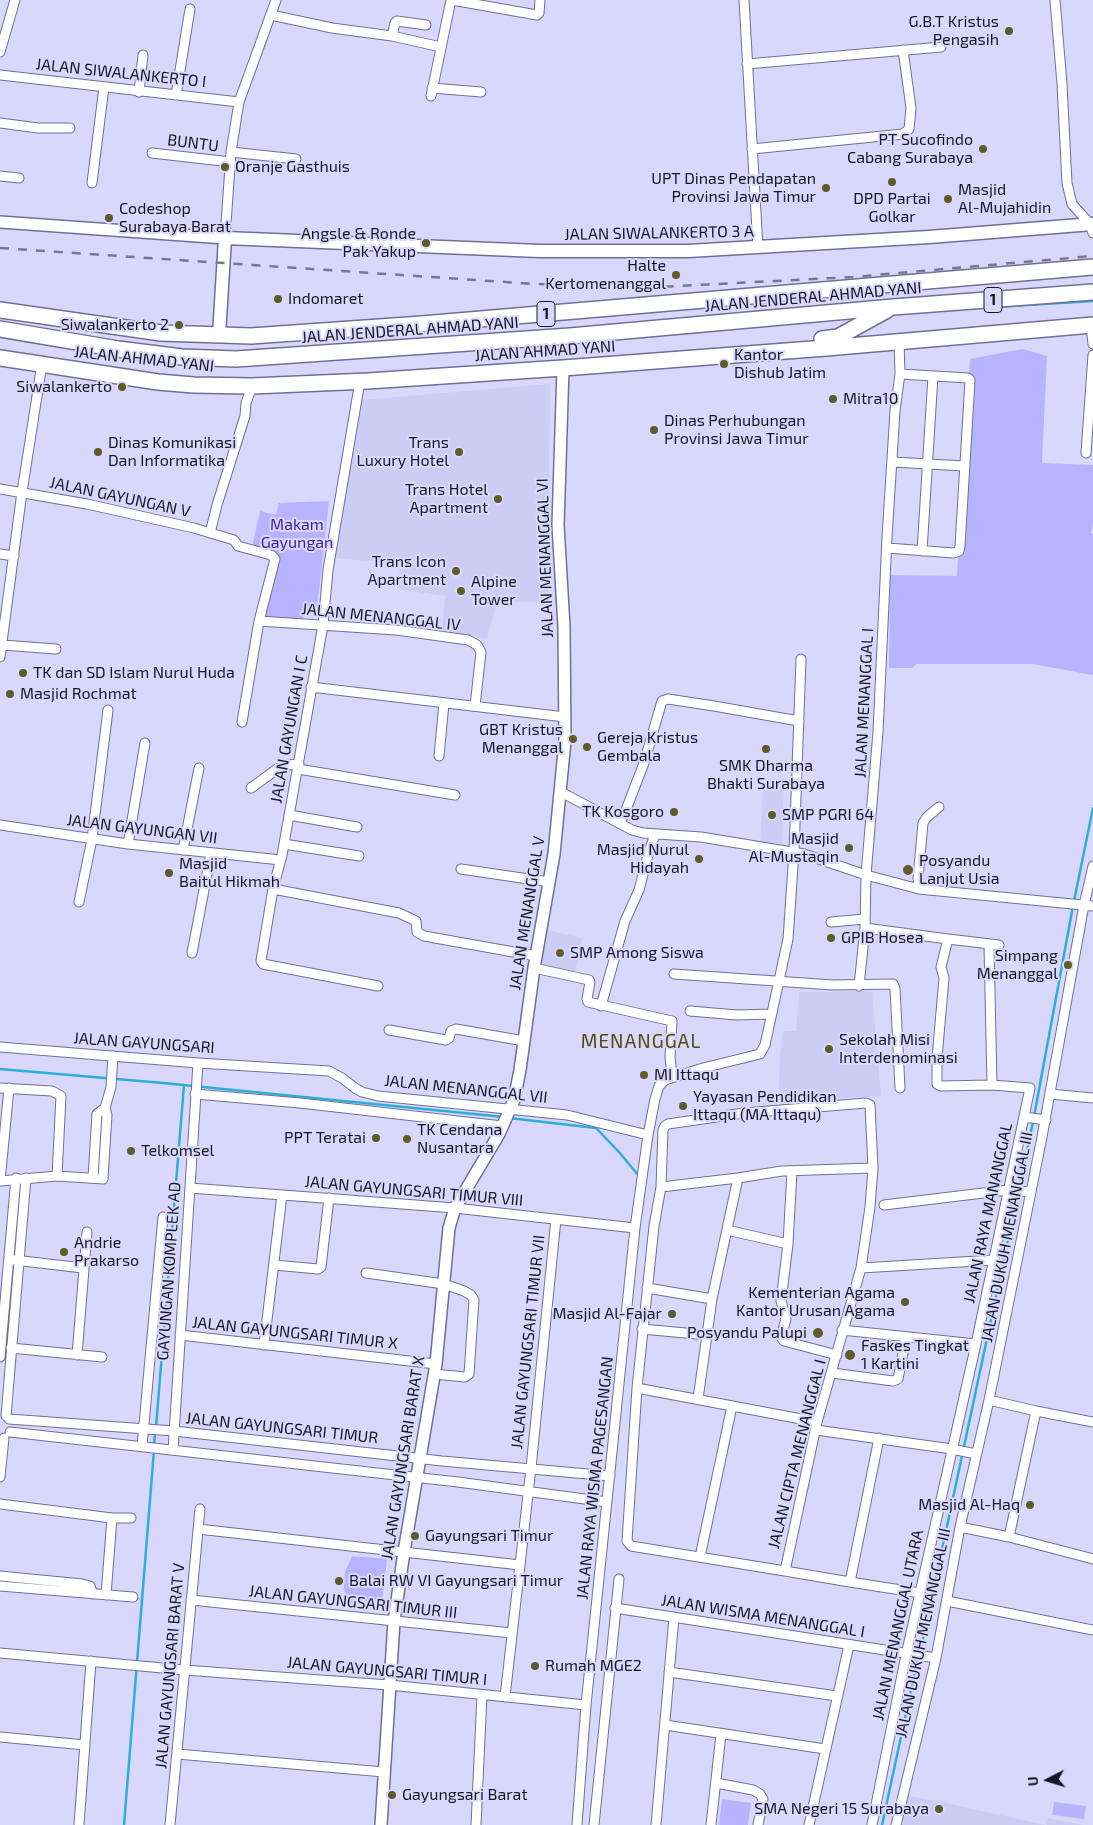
<!DOCTYPE html>
<html>
<head>
<meta charset="utf-8">
<style>
	body { margin:0 }
	#map { position:relative; width:1093px; height:1825px; overflow:hidden; background:#d9d8fc; font-family:"Exo 2",sans-serif }
	canvas { display:block }
	.north { position:absolute; left:1023px; top:1755px; width:50px; height:50px; -webkit-text-stroke:4px #d9d8fc; paint-order:stroke; rotate:265deg; font-size:14px; font-weight:700; line-height:20px; text-align:center; color:#171625 }
	.north::after { content:''; display:block; margin:auto; width:18px; height:22px; background:#171625; clip-path:polygon(50% 0,100% 100%,50% 72%,0 100%) }
</style>
</head>
<body>
<div id="map">
<canvas width="1093" height="1825"></canvas>
<div class="north">U</div>
</div>
<script>
const ctx = document.querySelector('canvas').getContext('2d');
ctx.lineJoin = 'round';
function fillPath(path, color) { ctx.fillStyle = color; ctx.fill(path, 'evenodd'); }
const shape = rows => new Path2D(rows.map(r => 'M' + r).join(''));
function strokePath(path, color, width, dash) { ctx.strokeStyle = color; ctx.lineWidth = width; ctx.lineCap = dash ? 'butt' : 'round'; ctx.setLineDash(dash || []); ctx.stroke(path); }
function write(font, color, halo, rows, align = 'center') {
  ctx.font = font + ' "Exo 2",sans-serif'; ctx.lineWidth = 4; ctx.setLineDash([]); ctx.textBaseline = 'middle'; ctx.strokeStyle = halo; ctx.fillStyle = color; for (const [text, x, y, turn = 0] of rows) {
    ctx.save(); ctx.translate(x, y); ctx.rotate((+turn || 0) * Math.PI / 180); ctx.textAlign = isNaN(turn) ? turn : align; if (halo) ctx.strokeText(text, 0, 0); ctx.fillText(text, 0, 0); ctx.restore();
  }
}
fillPath(shape([
	[550,384,548,603,497,601,487,639,442,630,445,596,397,589,401,564,334,558,360,400],
	[763,787,784,788,782,844,760,843],
	[547,930,582,938,574,975,539,968],
	[872,991,881,1096,786,1101,778,1099,780,1056,783,1031,796,1031,799,992],
	[909,1796,946,1803,1045,1825,902,1825],
	[1048,1818,1084,1825,1047,1825]
]), '#cdccf5');
fillPath(shape([
	[1022,349,1047,356,1042,463,1093,465,1093,523,1091,533,1093,534,1093,675,1032,664,916,664,912,668,889,668,890,575,957,576,970,359],
	[329,501,317,608,305,608,302,621,263,618,277,554,252,547,260,511,276,515,279,503],
	[352,1556,387,1559,381,1609,348,1604,344,1588,345,1572],
	[722,1799,751,1803,748,1825,719,1825],
	[1054,1802,1086,1806,1084,1819,1052,1815]
]), '#b8b3ff');
strokePath(shape([
	[978,308,1093,301],
	[1074,901,1093,808],
	[0,1069,163,1083,504,1117],
	[509,1118,596,1128,619,1152,639,1176],
	[1019,1188,1033,1122,1073,906],
	[156,1427,184,1085],
	[154,1445,155,1433],
	[920,1653,1018,1193],
	[124,1825,154,1450],
	[882,1825,918,1658]
]), '#2caeda', 2.5);
const minor = shape([
	[452,0,537,15,539,13,540,0],
	[744,0,758,248],
	[1055,0,1062,84,1067,183,1072,204,1090,224,1093,233],
	[271,15,332,28,392,36,441,47],
	[392,36,395,23,397,21,426,25],
	[0,52,15,0],
	[747,64,941,47],
	[0,75,239,102],
	[432,88,481,92],
	[139,92,143,55],
	[176,95,190,9],
	[431,96,451,0],
	[0,123,38,128,70,128],
	[752,149,903,134,909,129,911,108,903,50],
	[231,152,296,159],
	[152,153,231,162],
	[0,176,19,178],
	[92,183,104,87],
	[225,238,231,152,239,102,276,0],
	[1091,325,1093,344],
	[360,381,328,570,323,625,282,855,273,889,261,961,263,964,378,986],
	[1086,453,1093,355],
	[892,462,965,466],
	[0,489,87,504,194,528,234,540,238,546,271,555,275,559,259,621],
	[210,533,217,505,245,416,246,403,252,386],
	[887,548,954,553,959,551,960,546,970,380,968,378,900,374],
	[922,551,933,376],
	[0,554,14,556],
	[2,645,56,649],
	[0,657,22,492,42,364],
	[311,687,565,717],
	[242,722,259,621,396,630,468,640,477,645,481,652,475,706],
	[439,756,444,703],
	[298,769,455,795],
	[251,788,277,769,287,765,299,764],
	[561,792,632,830,643,833,701,837,804,854,866,875,919,889,1093,906],
	[289,815,357,827],
	[619,823,624,815,644,763,662,701,668,699,714,706,799,721],
	[0,825,128,844,281,860],
	[128,844,145,743],
	[284,844,359,856],
	[183,850,199,768],
	[461,869,549,882],
	[273,889,399,913,416,921,417,932,424,936,536,956],
	[919,889,918,878,923,823,927,817,939,807],
	[79,902,92,839,108,710],
	[831,922,865,919],
	[865,928,948,939,941,967,944,978,937,1058,937,1084,941,1086,992,1085,1030,1088,976,1344,906,1655,872,1825],
	[948,939,999,945],
	[989,945,992,1085],
	[192,953,211,853],
	[534,968,589,980,590,982,587,999,588,1002,672,1021,670,1057,672,1077],
	[674,974,833,985,893,984,895,988,900,1088],
	[859,986,865,928,866,875,878,732,887,538,895,411,900,374,899,341],
	[601,1006,625,921,639,890,649,851,655,835],
	[690,1011,737,1015,771,1014],
	[389,1030,446,1040,449,1038,451,1031,456,1029,524,1041],
	[0,1047,198,1063,329,1071,342,1078,355,1088,362,1092,378,1096,567,1115,648,1135],
	[0,1088,52,1091,61,1096,57,1176],
	[195,1094,300,1103,502,1126],
	[1050,1094,1093,1098],
	[1024,1117,1046,1120],
	[792,1171,788,1244,781,1301,786,1319,781,1337,784,1341,837,1355],
	[93,1178,97,1114,105,1108],
	[0,1181,57,1176,103,1179,107,1115,105,1108,111,1087,113,1056],
	[0,1181,9,1088],
	[661,1187,738,1178,782,1171,873,1168],
	[190,1188,455,1208,635,1228],
	[884,1205,1008,1190,1030,1192],
	[727,1230,788,1244],
	[14,1260,83,1268],
	[274,1265,318,1269,321,1267,329,1198],
	[861,1268,994,1260],
	[366,1273,444,1284,464,1291,471,1295,474,1300,469,1374,465,1377,434,1374],
	[647,1288,712,1299],
	[642,1329,707,1335,698,1399],
	[842,1330,976,1344],
	[180,1335,436,1364],
	[707,1335,712,1299,738,1178],
	[264,1345,282,1195],
	[11,1348,102,1357],
	[77,1355,87,1232],
	[0,1357,16,1178],
	[832,1373,893,1381,898,1379,906,1337],
	[637,1388,817,1422],
	[989,1400,1036,1411,1093,1422],
	[6,1416,26,1178],
	[9,1419,174,1431,442,1461,610,1476],
	[816,1430,952,1449,976,1454],
	[10,1432,458,1482,607,1502],
	[142,1446,163,1217],
	[173,1450,198,1063],
	[0,1477,4,1438],
	[0,1504,112,1518,131,1518],
	[960,1527,1009,1537,1093,1559],
	[198,1529,520,1565],
	[1009,1537,1036,1411],
	[700,1557,732,1406],
	[785,1571,817,1422,861,1268,870,1207,873,1168,870,1105,866,1103,744,1113,668,1124,665,1126,663,1130,661,1187,654,1226,637,1388,627,1541,631,1546,785,1571,850,1582,920,1593],
	[0,1576,82,1584,90,1586,93,1594],
	[850,1582,879,1438],
	[0,1586,133,1597],
	[106,1595,112,1518],
	[191,1600,512,1633],
	[947,1601,1093,1630],
	[615,1608,936,1658],
	[0,1653,184,1670,389,1685,586,1705],
	[669,1672,837,1696],
	[505,1697,531,1468,556,1219],
	[665,1725,825,1749],
	[0,1737,85,1745],
	[177,1754,384,1772],
	[716,1783,753,1790,760,1794,763,1799,758,1825],
	[79,1825,91,1661],
	[170,1825,200,1509],
	[476,1825,482,1695],
	[577,1825,586,1705,635,1228,648,1135,655,1099,659,1086,665,1080,703,1068,760,1054,765,1045,788,939,794,852,801,659],
	[594,1825,619,1579],
	[656,1825,674,1617],
	[711,1825,721,1734],
	[809,1825,849,1645],
	[896,1825,936,1658,960,1527,989,1400,1042,1137,1084,905,1093,866]
]);
const tertiary = shape([
	[0,222,225,238],
	[381,1825,394,1621,404,1552,436,1364,449,1228,455,1208,499,1134,514,1100,520,1070,534,968,554,854,565,741,564,627,558,525,563,368]
]);
const secondary = shape([
	[219,335,225,238,539,251,688,251,929,237,1093,224]
]);
const trunk = shape([
	[0,310,161,333,251,336,422,324,1093,267],
	[0,329,118,349,182,357,236,359,570,336,893,307,1093,292],
	[822,339,838,337,887,310],
	[0,358,158,382,193,385,252,386,368,381,563,368,826,348,1093,325]
]);
strokePath(minor, '#716f97', 11);
strokePath(tertiary, '#716f97', 14);
strokePath(secondary, '#716f97', 15);
strokePath(trunk, '#716f97', 18);
strokePath(minor, '#fff', 9);
strokePath(tertiary, '#fff', 11);
strokePath(secondary, '#fff', 12);
strokePath(trunk, '#fff', 15);
strokePath(shape([
	[0,248,535,284,659,287,853,277,1093,256]
]), '#787791', 2.5, [9, 9]);
for (const [x, y, r, color] of [
	[1009,31,5,"#5e5c28"],
	[983,149,5,"#5e5c28"],
	[225,167,5,"#5e5c28"],
	[892,182,5,"#5e5c28"],
	[826,188,5,"#5e5c28"],
	[948,199,5,"#5e5c28"],
	[109,218,5,"#5e5c28"],
	[426,243,5,"#5e5c28"],
	[676,275,5,"#5e5c28"],
	[278,299,5,"#5e5c28"],
	[179,325,5,"#5e5c28"],
	[724,364,5,"#5e5c28"],
	[122,387,5,"#5e5c28"],
	[833,399,5,"#5e5c28"],
	[654,430,5,"#5e5c28"],
	[98,452,5,"#5e5c28"],
	[459,452,5,"#5e5c28"],
	[498,499,5,"#5e5c28"],
	[456,571,5,"#5e5c28"],
	[461,591,5,"#5e5c28"],
	[23,673,5,"#5e5c28"],
	[10,694,5,"#5e5c28"],
	[573,739,5,"#5e5c28"],
	[587,747,5,"#5e5c28"],
	[766,749,5,"#5e5c28"],
	[674,812,5,"#5e5c28"],
	[772,815,5,"#5e5c28"],
	[849,848,5,"#5e5c28"],
	[699,859,5,"#5e5c28"],
	[908,870,6,"#5e5c28"],
	[169,873,5,"#5e5c28"],
	[831,938,5,"#5e5c28"],
	[560,953,5,"#5e5c28"],
	[1068,965,5,"#5e5c28"],
	[829,1049,5,"#5e5c28"],
	[644,1075,5,"#5e5c28"],
	[683,1106,5,"#5e5c28"],
	[376,1138,5,"#5e5c28"],
	[407,1139,5,"#5e5c28"],
	[131,1151,5,"#5e5c28"],
	[64,1252,5,"#5e5c28"],
	[905,1302,5,"#5e5c28"],
	[672,1314,5,"#5e5c28"],
	[818,1333,6,"#5e5c28"],
	[850,1355,6,"#5e5c28"],
	[1030,1505,5,"#5e5c28"],
	[415,1536,5,"#5e5c28"],
	[339,1581,5,"#5e5c28"],
	[535,1666,5,"#5e5c28"],
	[392,1795,5,"#5e5c28"],
	[939,1809,5,"#5e5c28"]
]) { const dot = new Path2D(); dot.arc(x, y, r, 0, 2 * Math.PI); ctx.fillStyle = color; ctx.fill(dot); strokePath(dot, '#d9d8fc', 2); }
for (const [x, y, w] of [
	[993,300,18],
	[546,314,18]
]) { const box = new Path2D(); box.roundRect(x - w / 2, y - 12.5, w, 25, 4); ctx.fillStyle = '#d9d8fc'; ctx.fill(box); strokePath(box, '#171625', 1); }
write('bold 15px', '#171625', null, [
	["1",993,300],
	["1",546,314]
]);
write('16px', '#171625', '#d9d8fc', [
	["G.B.T Kristus",999,22,"right"],
	["Pengasih",999,40,"right"],
	["PT Sucofindo",973,140,"right"],
	["Cabang Surabaya",973,158,"right"],
	["Oranje Gasthuis",235,167],
	["UPT Dinas Pendapatan",816,179,"right"],
	["Provinsi Jawa Timur",816,197,"right"],
	["Masjid",958,190],
	["Al-Mujahidin",958,208],
	["DPD Partai",892,199,"center"],
	["Golkar",892,217,"center"],
	["Codeshop",119,209],
	["Surabaya Barat",119,227],
	["Angsle & Ronde",416,234,"right"],
	["Pak Yakup",416,252,"right"],
	["Halte",666,266,"right"],
	["Kertomenanggal",666,284,"right"],
	["Indomaret",288,299],
	["Siwalankerto 2",169,325,"right"],
	["Kantor",734,355],
	["Dishub Jatim",734,373],
	["Siwalankerto",112,387,"right"],
	["Mitra10",843,399],
	["Dinas Perhubungan",664,421],
	["Provinsi Jawa Timur",664,439],
	["Dinas Komunikasi",108,443],
	["Dan Informatika",108,461],
	["Trans",449,443,"right"],
	["Luxury Hotel",449,461,"right"],
	["Trans Hotel",488,490,"right"],
	["Apartment",488,508,"right"],
	["Trans Icon",446,562,"right"],
	["Apartment",446,580,"right"],
	["Alpine",471,582],
	["Tower",471,600],
	["TK dan SD Islam Nurul Huda",33,673],
	["Masjid Rochmat",20,694],
	["GBT Kristus",563,730,"right"],
	["Menanggal",563,748,"right"],
	["Gereja Kristus",597,738],
	["Gembala",597,756],
	["SMK Dharma",766,766,"center"],
	["Bhakti Surabaya",766,784,"center"],
	["TK Kosgoro",664,812,"right"],
	["SMP PGRI 64",782,815],
	["Masjid",839,839,"right"],
	["Al-Mustaqin",839,857,"right"],
	["Masjid Nurul",689,850,"right"],
	["Hidayah",689,868,"right"],
	["Posyandu",919,861],
	["Lanjut Usia",919,879],
	["Masjid",179,864],
	["Baitul Hikmah",179,882],
	["GPIB Hosea",841,938],
	["SMP Among Siswa",570,953],
	["Simpang",1058,956,"right"],
	["Menanggal",1058,974,"right"],
	["Sekolah Misi",839,1040],
	["Interdenominasi",839,1058],
	["MI Ittaqu",654,1075],
	["Yayasan Pendidikan",693,1097],
	["Ittaqu (MA Ittaqu)",693,1115],
	["TK Cendana",417,1130],
	["Nusantara",417,1148],
	["PPT Teratai",366,1138,"right"],
	["Telkomsel",141,1151],
	["Andrie",74,1243],
	["Prakarso",74,1261],
	["Kementerian Agama",895,1293,"right"],
	["Kantor Urusan Agama",895,1311,"right"],
	["Masjid Al-Fajar",662,1314,"right"],
	["Posyandu Palupi",807,1333,"right"],
	["Faskes Tingkat",861,1346],
	["1 Kartini",861,1364],
	["Masjid Al-Haq",1020,1505,"right"],
	["Gayungsari Timur",425,1536],
	["Balai RW VI Gayungsari Timur",349,1581],
	["Rumah MGE2",545,1666],
	["Gayungsari Barat",402,1795],
	["SMA Negeri 15 Surabaya",929,1809,"right"]
], 'left');
write('16px', '#171625', '#d9d8fc', [
	["JALAN SIWALANKERTO I",121,73,6],
	["BUNTU",193,143,7],
	["JALAN SIWALANKERTO 3 A",659,233,-1],
	["JALAN JENDERAL AHMAD YANI",813,297,-5],
	["JALAN JENDERAL AHMAD YANI",410,330,-4],
	["JALAN AHMAD YANI",545,351,-4],
	["JALAN AHMAD YANI",144,359,6],
	["JALAN GAYUNGAN V",120,497,12],
	["JALAN MENANGGAL VI",545,558,-92],
	["JALAN MENANGGAL IV",381,617,6],
	["JALAN MENANGGAL I",864,703,-87],
	["JALAN GAYUNGAN I C",289,729,-80],
	["JALAN GAYUNGAN VII",142,829,7],
	["JALAN MENANGGAL V",527,913,-81],
	["JALAN GAYUNGSARI",144,1043,4],
	["JALAN MENANGGAL VII",466,1089,6],
	["JALAN GAYUNGSARI TIMUR VIII",414,1191,5],
	["JALAN RAYA MANANGGAL",988,1213,-78],
	["JALAN DUKUH MENANGGAL III",1007,1237,-79],
	["GAYUNGAN KOMPLEK AD",169,1271,-86],
	["JALAN GAYUNGSARI TIMUR X",295,1333,6],
	["JALAN GAYUNGSARI TIMUR VII",528,1342,-84],
	["JALAN GAYUNGSARI TIMUR",282,1428,6],
	["JALAN CIPTA MENANGGAL I",797,1454,-76],
	["JALAN GAYUNGSARI BARAT X",403,1458,-81],
	["JALAN RAYA WISMA PAGESANGAN",595,1478,-84],
	["JALAN GAYUNGSARI TIMUR III",353,1602,6],
	["JALAN WISMA MENANGGAL I",763,1616,9],
	["JALAN MENANGGAL UTARA",898,1625,-78],
	["JALAN DUKUH MENANGGAL III",923,1633,-78],
	["JALAN GAYUNGSARI BARAT V",170,1666,-85],
	["JALAN GAYUNGSARI TIMUR I",387,1671,5]
]);
write('16px', '#411d9b', '#d9d8fc', [
	["Makam",297,525],
	["Gayungan",297,543]
]);
ctx.letterSpacing = '1px';
write('19px', '#4f4b0c', '#d9d8fc', [
	["MENANGGAL",641,1042]
]);
ctx.letterSpacing = '0px';
</script>
</body>
</html>
